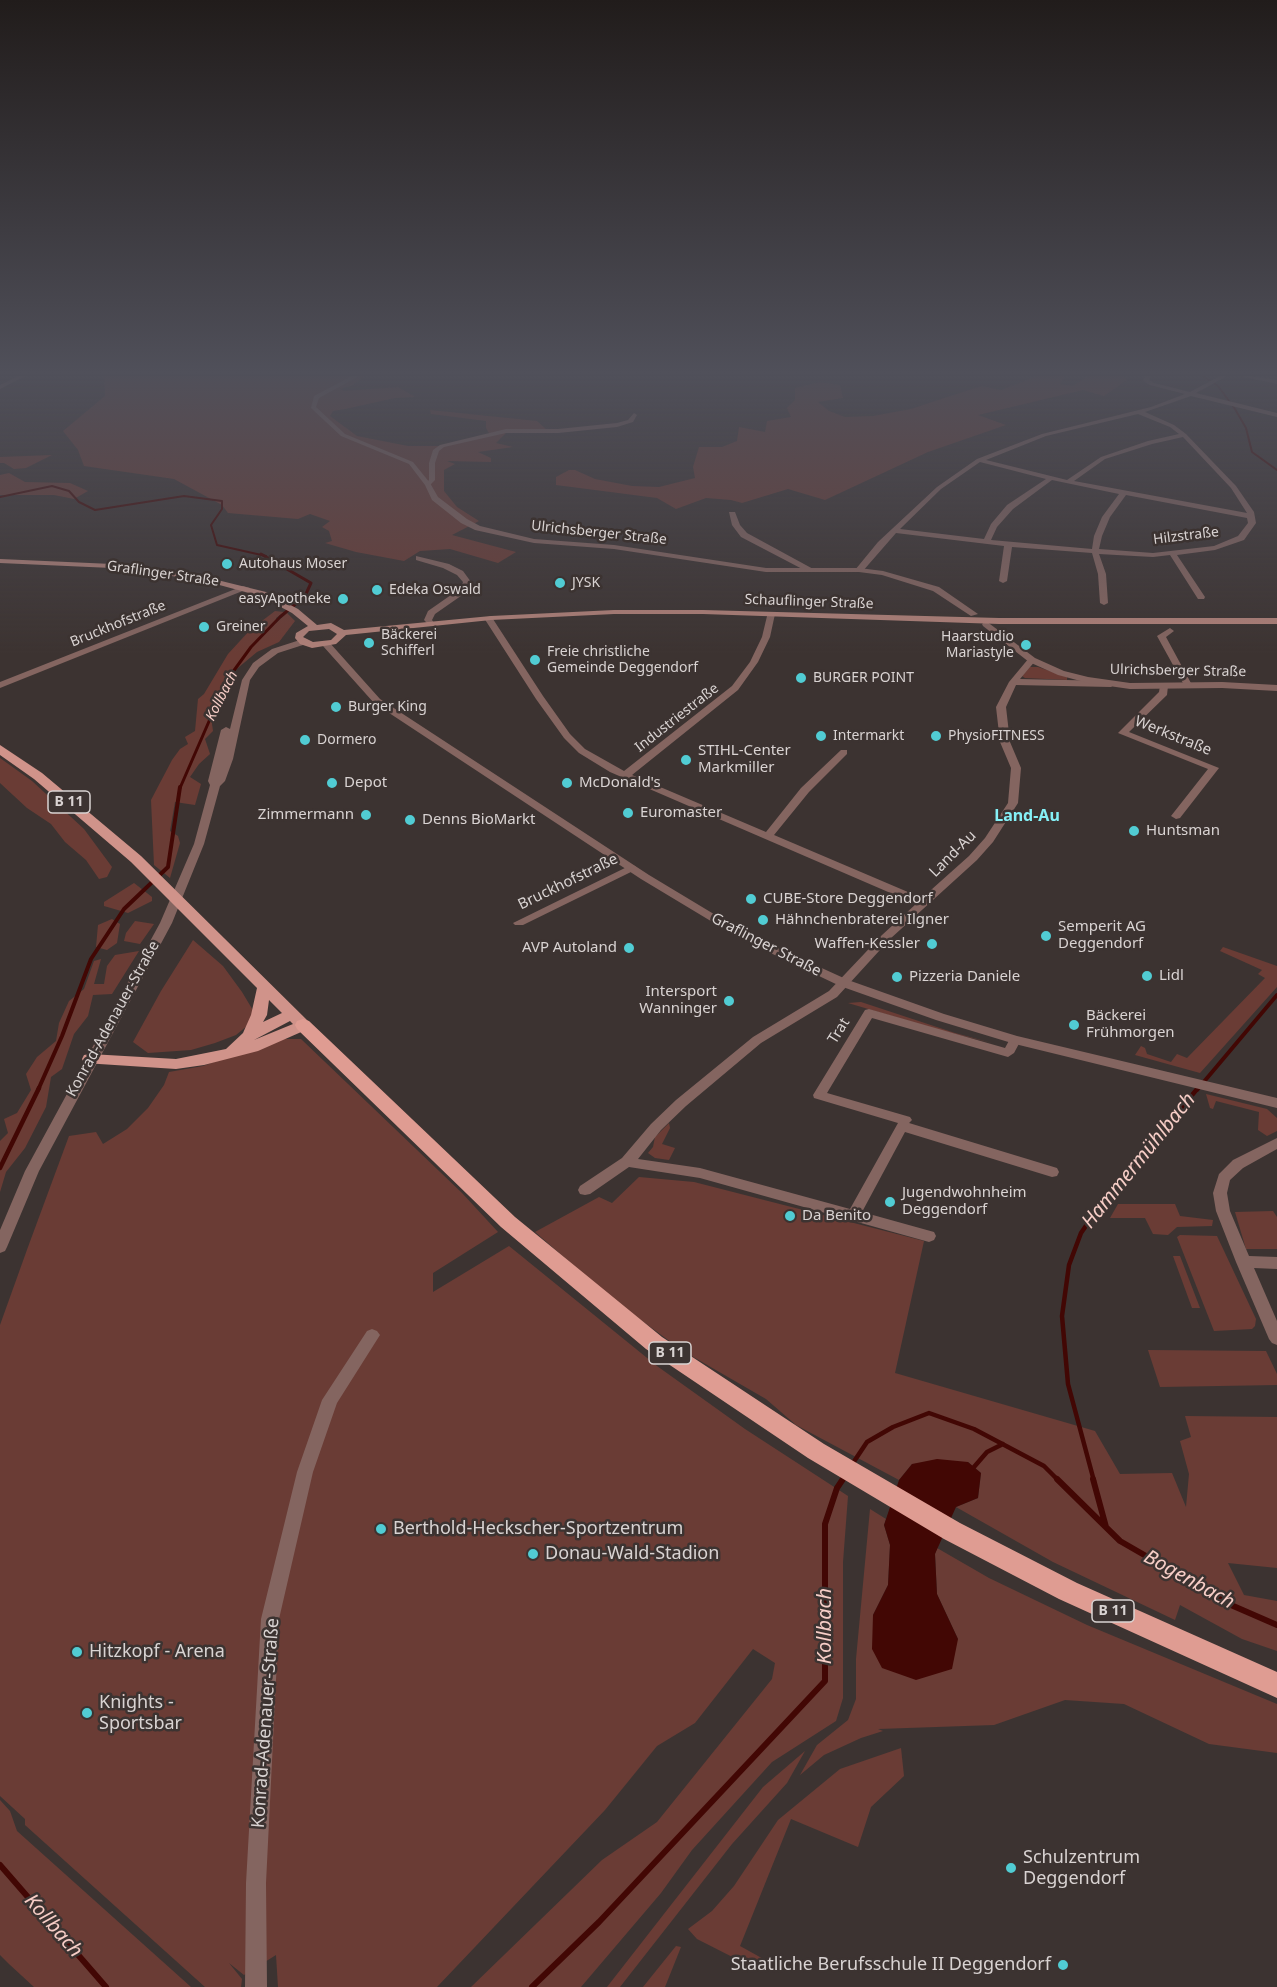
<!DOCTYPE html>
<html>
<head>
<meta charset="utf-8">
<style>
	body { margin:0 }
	canvas { display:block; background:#3c3331 }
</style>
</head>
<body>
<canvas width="1277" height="1987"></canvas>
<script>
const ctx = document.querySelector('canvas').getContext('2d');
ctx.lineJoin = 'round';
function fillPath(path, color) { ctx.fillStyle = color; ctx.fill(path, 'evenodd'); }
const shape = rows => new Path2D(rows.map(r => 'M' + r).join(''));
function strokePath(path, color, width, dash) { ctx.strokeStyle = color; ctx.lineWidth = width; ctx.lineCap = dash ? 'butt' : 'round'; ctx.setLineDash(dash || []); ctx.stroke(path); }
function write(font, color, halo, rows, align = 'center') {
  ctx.font = font + ' "Noto Sans",sans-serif'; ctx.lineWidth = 5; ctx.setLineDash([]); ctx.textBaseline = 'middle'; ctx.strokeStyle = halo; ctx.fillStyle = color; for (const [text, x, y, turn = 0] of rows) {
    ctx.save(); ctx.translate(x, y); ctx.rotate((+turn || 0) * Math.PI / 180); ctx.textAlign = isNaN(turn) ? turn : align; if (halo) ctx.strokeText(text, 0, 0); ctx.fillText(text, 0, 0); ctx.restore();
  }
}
fillPath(shape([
	[104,376,365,376,353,385,340,389,344,391,398,387,415,397,395,398,345,409,333,411,330,416,357,436,408,446,442,446,490,435,486,428,486,421,431,414,430,410,537,421,547,430,507,432,496,443,513,447,478,452,491,458,491,462,447,461,455,464,444,470,444,491,457,507,479,521,452,535,516,552,498,563,450,549,420,551,404,561,356,552,325,543,332,541,329,531,322,527,330,521,310,514,298,519,228,513,222,505,174,479,84,466,78,450,63,431,105,396],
	[1037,376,1065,376,1060,384,1073,386,1088,376,1124,376,1127,380,1104,396,1083,390,978,415,1006,425,928,452,825,500,788,489,742,503,731,500,706,498,676,509,657,498,556,485,556,477,569,470,575,470,595,479,632,486,659,487,695,478,693,467,699,447,722,447,737,441,739,427,765,432,767,421,791,417,787,408,795,400,795,388,820,382,840,385,843,398,818,402,829,411,845,417,873,416,911,409,981,386,1001,390],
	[52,455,26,468,14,469,4,463,0,463,0,457],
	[9,473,25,482,70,483,88,491,74,499,54,495,0,495,0,475],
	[275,611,284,612,276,618,276,623,287,613,295,621,279,642,257,652,227,677,212,724,213,731,205,739,210,754,199,764,190,777,201,784,195,805,175,802,170,831,178,836,180,843,170,878,154,865,151,800,172,760,180,749,188,744,185,737,195,731,198,699,204,694,228,654,250,630],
	[1030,667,1038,667,1067,677,1067,680,1025,678,1022,676],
	[0,758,32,781,84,829,112,867,107,877,99,879,86,860,65,842,51,824,27,808,0,783],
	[134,883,152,897,152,901,128,913,104,906,104,902],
	[112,919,120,924,117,943,107,950,96,947,98,925],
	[135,921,154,924,140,944,124,941,126,933],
	[193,940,223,966,242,992,254,1012,252,1022,236,1035,215,1043,191,1050,148,1053,133,1042,161,991],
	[1223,947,1277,966,1277,987,1200,1073,1135,1055,1141,1046,1145,1048,1147,1054,1171,1062,1177,1054,1187,1058,1265,978,1258,974,1262,970,1220,951],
	[139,951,112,994,93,995,88,1016,74,1034,62,1069,51,1077,46,1107,25,1148,6,1172,0,1192,0,1141,8,1133,4,1119,17,1113,31,1090,26,1074,37,1057,56,1041,59,1023,69,1001,84,989,94,961,101,959,94,984,104,984,107,966,115,955],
	[861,1002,955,1033,992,1043,939,1030,848,1003],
	[279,1039,301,1039,462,1193,498,1232,433,1273,433,1292,509,1246,657,1366,745,1429,848,1496,843,1562,843,1698,836,1721,772,1762,692,1850,661,1893,581,1987,471,1987,602,1860,657,1822,772,1679,775,1663,753,1649,695,1723,657,1746,605,1810,437,1987,278,1987,276,1955,244,1975,229,1963,242,1979,241,1987,205,1987,25,1825,25,1819,0,1796,0,1325,28,1247,69,1136,96,1132,103,1144,127,1129,148,1108,164,1085,169,1072,203,1066],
	[1206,1094,1267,1109,1277,1118,1277,1131,1267,1136,1258,1130,1259,1112,1216,1101,1213,1109,1210,1108],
	[669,1123,670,1128,662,1144,675,1148,669,1160,655,1158,648,1153,653,1147,655,1137],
	[639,1177,694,1182,924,1241,895,1373,1095,1431,1120,1474,1172,1473,1186,1507,1189,1474,1180,1441,1191,1437,1185,1416,1277,1417,1277,1568,1228,1563,1244,1595,1277,1601,1277,1651,1242,1639,1180,1605,1175,1620,1053,1562,956,1507,978,1498,981,1473,968,1462,912,1464,899,1480,796,1425,766,1399,683,1351,611,1298,535,1232,599,1197,612,1203],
	[1118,1204,1175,1204,1180,1216,1213,1220,1212,1226,1177,1227,1168,1235,1153,1234,1145,1218,1110,1218],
	[1273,1211,1277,1217,1277,1249,1246,1249,1235,1212],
	[1180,1235,1217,1236,1256,1319,1255,1326,1252,1329,1214,1331,1177,1237],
	[1173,1256,1180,1256,1200,1308,1192,1308],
	[1148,1350,1266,1351,1277,1374,1277,1385,1160,1387],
	[870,1509,886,1519,884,1525,890,1545,888,1585,873,1615,958,1639,937,1594,935,1554,937,1548,989,1578,1087,1625,1277,1704,1277,1753,1209,1744,1124,1704,1065,1700,994,1725,878,1729,883,1731,861,1738,824,1755,800,1775,817,1745,848,1720,856,1699,856,1659],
	[901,1748,904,1776,871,1807,858,1847,791,1819,740,1946,767,1961,762,1972,697,1939,688,1929,712,1911,734,1886,778,1820,840,1769],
	[805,1751,787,1783,732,1844,620,1987,607,1987,763,1787],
	[0,1800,10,1811,17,1831,191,1987,34,1987,9,1964,0,1955],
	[676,1946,681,1947,665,1987,643,1987]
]), '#6a3c35');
fillPath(shape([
	[937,1459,968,1462,981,1473,978,1498,956,1507,935,1554,937,1594,958,1639,952,1669,916,1680,882,1668,872,1649,873,1615,888,1585,890,1545,884,1525,899,1480,912,1464]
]), '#420704');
strokePath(shape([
	[1203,376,1218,386,1235,409,1246,428,1252,452,1277,470],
	[0,497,52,486,69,491,79,502,95,510,184,496,222,501,222,509,211,525,217,545,266,556]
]), '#420704', 2);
strokePath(shape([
	[180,788,227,680,251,647,280,617,305,596,311,583,261,554]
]), '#420704', 3);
strokePath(shape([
	[38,1090,62,1036,91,959,124,909,168,867,180,787],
	[1197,1090,1277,995]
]), '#420704', 4);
strokePath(shape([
	[0,1168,39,1088],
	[851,1466,867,1442,893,1427,929,1413,974,1429,1044,1466,1059,1481],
	[974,1467,987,1452,1003,1444],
	[842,1481,846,1475],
	[1094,1481,1068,1384,1062,1316,1069,1265,1081,1233,1108,1194,1198,1088]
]), '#420704', 4.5);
strokePath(shape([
	[1057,1479,1120,1541,1231,1605,1277,1625],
	[1093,1479,1106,1527],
	[0,1865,106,1987],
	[532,1987,599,1922,825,1681,825,1524,837,1488,843,1479]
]), '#420704', 6);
fillPath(shape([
	[18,376,25,376,0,389,0,385,18,376],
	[1145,376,1151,376,1149,380,1154,383,1190,392,1220,376,1227,376,1196,393,1277,413,1277,417,1191,396,1145,412,1174,425,1186,434,1236,486,1254,512,1256,523,1244,540,1215,550,1177,555,1205,597,1204,599,1198,599,1170,555,1153,557,1099,554,1106,574,1108,603,1104,605,1100,603,1098,574,1092,553,1012,547,1007,581,1003,583,999,581,1004,546,896,533,862,572,855,570,878,542,937,487,977,459,1042,434,1151,407,1185,394,1150,385,1143,381,1145,376],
	[1138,414,1170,427,1179,434,1148,441,1101,457,1067,480,986,460,1046,436,1138,414],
	[1183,437,1231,488,1247,513,1074,481,1105,459,1152,444,1183,437],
	[980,462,1046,479,1007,505,991,524,984,539,900,529,941,489,980,462],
	[1052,480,1119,494,1102,517,1094,536,1092,549,991,540,997,527,1013,509,1052,480],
	[1126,495,1247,518,1248,523,1238,536,1214,546,1153,553,1099,549,1102,536,1110,517,1126,495],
	[1240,376,1251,376,1277,380,1277,384,1240,376],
	[634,413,637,415,633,422,617,427,558,433,506,433,444,447,439,451,435,463,435,480,430,485,425,484,429,480,429,463,433,450,440,445,506,429,558,429,617,423,628,420,634,413],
	[729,512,735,512,740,525,747,533,815,570,808,572,741,537,732,525,729,512],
	[416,556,449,564,463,571,471,582,468,591,435,614,432,620,434,623,430,626,424,620,428,611,461,588,463,582,457,575,443,568,416,560,416,556],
	[243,586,250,588,0,688,0,682,243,586],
	[768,612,775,614,770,637,758,662,738,690,632,775,766,832,801,788,841,750,847,750,847,754,809,792,774,835,922,898,969,856,985,838,1008,803,1011,768,1000,742,996,707,1009,682,1029,658,1036,660,1020,679,1111,681,1115,684,1111,687,1016,685,1006,707,1010,742,1021,768,1018,803,993,842,977,860,890,939,837,997,761,1043,686,1106,661,1130,638,1159,700,1168,850,1209,898,1123,814,1098,813,1095,865,1010,869,1009,1005,1048,1011,1037,1019,1037,1021,1040,1014,1053,1008,1057,872,1018,827,1093,910,1117,912,1120,909,1123,1057,1168,1059,1172,1057,1176,1052,1177,905,1132,862,1212,934,1232,936,1236,934,1240,929,1242,700,1178,629,1167,590,1194,585,1195,580,1194,578,1190,580,1186,622,1158,651,1124,676,1100,753,1037,829,991,882,935,916,904,610,772,579,753,564,738,536,699,484,618,491,616,543,696,570,734,585,749,624,771,732,686,750,662,762,637,768,612],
	[1170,628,1174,631,1166,637,1192,685,1191,687,1188,688,1184,685,1157,636,1170,628],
	[1164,683,1168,686,1167,695,1129,732,1219,768,1180,818,1176,819,1171,816,1208,769,1118,733,1159,692,1160,686,1164,683],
	[631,865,635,866,636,868,635,870,523,925,515,925,513,923,631,865],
	[1277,1138,1277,1149,1243,1168,1230,1180,1227,1193,1230,1211,1249,1256,1277,1257,1277,1269,1254,1268,1277,1321,1277,1345,1272,1343,1269,1339,1236,1262,1216,1211,1213,1193,1219,1174,1233,1160,1277,1138],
	[372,1329,377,1331,380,1335,337,1403,313,1472,279,1619,266,1883,267,1987,245,1987,246,1883,261,1619,297,1472,322,1400,367,1331,372,1329]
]), '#846560');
fillPath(shape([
	[352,376,359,376,319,398,316,407,345,434,413,462,430,483,438,497,467,519,480,526,534,539,614,545,766,568,859,568,883,571,939,587,978,614,971,616,933,591,882,575,859,572,766,572,614,549,534,543,475,530,461,523,432,500,425,485,409,464,341,436,311,408,314,396,352,376],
	[986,621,1035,658,1064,671,1088,677,1130,683,1222,682,1277,685,1277,691,1222,688,1130,689,1088,683,1058,675,1029,662,983,626,982,624,986,621],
	[303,639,307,642,306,644,278,653,259,667,250,680,233,759,225,781,220,786,204,844,172,923,39,1171,7,1247,5,1251,0,1253,0,1230,25,1171,160,923,194,844,210,785,208,781,221,730,226,727,230,729,242,680,253,663,272,649,303,639],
	[326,641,329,642,380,699,649,875,747,934,848,980,944,1014,1017,1036,1277,1098,1277,1108,1015,1044,936,1020,840,986,739,938,641,879,374,703,323,646,322,644,326,641]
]), '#846560');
fillPath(shape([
	[0,559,112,564,201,576,266,592,298,609,317,625,331,623,344,630,491,616,614,610,703,610,999,618,1277,618,1277,624,999,624,703,614,614,614,491,620,346,635,336,644,312,648,300,644,295,638,296,633,308,626,292,613,260,596,201,580,112,568,0,563,0,559],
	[329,629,337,634,331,640,313,642,303,637,309,631,329,629]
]), '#af8078');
fillPath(shape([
	[0,745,42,773,141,856,308,1021,311,1025,308,1029,258,1051,204,1065,176,1069,84,1063,82,1059,84,1055,90,1054,176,1059,226,1049,243,1033,251,1015,257,988,131,862,34,779,0,755,0,745],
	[269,1000,282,1013,263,1022,267,1015,269,1000],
	[290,1021,293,1024,254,1040,290,1021]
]), '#d0938a');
fillPath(shape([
	[303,1019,309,1021,515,1217,662,1337,824,1444,960,1523,1077,1583,1277,1672,1277,1698,1059,1599,944,1539,808,1458,646,1349,501,1227,297,1029,295,1025,297,1021,303,1019]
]), '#df9c92');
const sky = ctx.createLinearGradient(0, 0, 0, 654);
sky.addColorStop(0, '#211c1b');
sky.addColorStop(0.57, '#50505a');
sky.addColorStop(1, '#50505a00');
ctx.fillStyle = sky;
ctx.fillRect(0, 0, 1277, 654);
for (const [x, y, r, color] of [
	[227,564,6,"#51ccd3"],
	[560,583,6,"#51ccd3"],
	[377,590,6,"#51ccd3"],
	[343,599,6,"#51ccd3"],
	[204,627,6,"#51ccd3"],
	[369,643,6,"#51ccd3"],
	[1026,645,6,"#51ccd3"],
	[535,660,6,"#51ccd3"],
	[801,678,6,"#51ccd3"],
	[336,707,6,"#51ccd3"],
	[821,736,6,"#51ccd3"],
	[936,736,6,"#51ccd3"],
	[305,740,6,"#51ccd3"],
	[686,760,6,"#51ccd3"],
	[332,783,6,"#51ccd3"],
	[567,783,6,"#51ccd3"],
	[628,813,6,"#51ccd3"],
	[366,815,6,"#51ccd3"],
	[410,820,6,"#51ccd3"],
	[1134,831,6,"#51ccd3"],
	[751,899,6,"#51ccd3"],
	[763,920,6,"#51ccd3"],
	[1046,936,6,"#51ccd3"],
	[932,944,6,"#51ccd3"],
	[629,948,6,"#51ccd3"],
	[1147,976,6,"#51ccd3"],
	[897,977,6,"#51ccd3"],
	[729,1001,6,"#51ccd3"],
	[1074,1025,6,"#51ccd3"],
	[890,1202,6,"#51ccd3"],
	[790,1216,6,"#51ccd3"],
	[381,1529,6,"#51ccd3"],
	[533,1554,6,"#51ccd3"],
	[77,1652,6,"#51ccd3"],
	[87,1713,6,"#51ccd3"],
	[1011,1868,6,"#51ccd3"],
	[1063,1965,6,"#51ccd3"]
]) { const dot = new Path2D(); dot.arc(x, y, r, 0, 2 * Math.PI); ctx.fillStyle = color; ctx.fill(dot); strokePath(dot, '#3c3331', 2); }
write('14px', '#d9d3d2', '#3c3331', [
	["Ulrichsberger Straße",599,533,6],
	["Hilzstraße",1186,536,-7],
	["Graflinger Straße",163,574,8],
	["Schauflinger Straße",809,602,2],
	["Bruckhofstraße",118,624,-22],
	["Ulrichsberger Straße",1178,671,1],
	["Industriestraße",677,718,-38]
]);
write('14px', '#d9d3d2', '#3c3331', [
	["Autohaus Moser",239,564],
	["JYSK",572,583],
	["Edeka Oswald",389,590],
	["easyApotheke",331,599,"right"],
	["Greiner",216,627],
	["Bäckerei",381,635],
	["Schifferl",381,651],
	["Haarstudio",1014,637,"right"],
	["Mariastyle",1014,653,"right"],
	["Freie christliche",547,652],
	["Gemeinde Deggendorf",547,668],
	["BURGER POINT",813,678],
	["Burger King",348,707],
	["Intermarkt",833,736],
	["PhysioFITNESS",948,736],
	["Dormero",317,740]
], 'left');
write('italic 14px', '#f7cec7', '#3c3331', [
	["Kollbach",222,696,-63]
]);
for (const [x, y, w] of [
	[69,802,42],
	[670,1353,42],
	[1113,1611,42]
]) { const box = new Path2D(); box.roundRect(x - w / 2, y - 11, w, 22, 4.5); ctx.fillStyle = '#3c3331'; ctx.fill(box); strokePath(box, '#d9d3d2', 1.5); }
write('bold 14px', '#d9d3d2', null, [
	["B 11",69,802],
	["B 11",670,1353],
	["B 11",1113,1611]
]);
write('15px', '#d9d3d2', '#3c3331', [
	["Werkstraße",1173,736,22],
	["Land-Au",953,854,-45],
	["Bruckhofstraße",568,882,-26],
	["Graflinger Straße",766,945,27],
	["Konrad-Adenauer-Straße",113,1019,-61],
	["Trat",839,1031,-58]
]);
write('15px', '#d9d3d2', '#3c3331', [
	["STIHL-Center",698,751],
	["Markmiller",698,768],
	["Depot",344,783],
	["McDonald's",579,783],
	["Euromaster",640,813],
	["Zimmermann",354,815,"right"],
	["Denns BioMarkt",422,820],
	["Huntsman",1146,831],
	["CUBE-Store Deggendorf",763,899],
	["Hähnchenbraterei Ilgner",775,920],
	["Semperit AG",1058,927],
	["Deggendorf",1058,944],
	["Waffen-Kessler",920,944,"right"],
	["AVP Autoland",617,948,"right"],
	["Lidl",1159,976],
	["Pizzeria Daniele",909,977],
	["Intersport",717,992,"right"],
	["Wanninger",717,1009,"right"],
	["Bäckerei",1086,1016],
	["Frühmorgen",1086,1033],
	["Jugendwohnheim",902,1193],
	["Deggendorf",902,1210],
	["Da Benito",802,1216]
], 'left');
write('bold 16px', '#85f0f6', '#3c3331', [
	["Land-Au",1027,816]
]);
write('18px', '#d9d3d2', '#3c3331', [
	["Berthold-Heckscher-Sportzentrum",393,1529],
	["Donau-Wald-Stadion",545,1554],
	["Hitzkopf - Arena",89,1652],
	["Knights -",99,1703],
	["Sportsbar",99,1724],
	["Schulzentrum",1023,1858],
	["Deggendorf",1023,1879],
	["Staatliche Berufsschule II Deggendorf",1051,1965,"right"]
], 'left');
write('18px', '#d9d3d2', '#3c3331', [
	["Konrad-Adenauer-Straße",266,1723,-86]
]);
write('italic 20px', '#f7cec7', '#3c3331', [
	["Hammermühlbach",1139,1161,-51],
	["Bogenbach",1189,1580,29],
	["Kollbach",825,1626,-90],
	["Kollbach",53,1926,49]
]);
</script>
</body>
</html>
